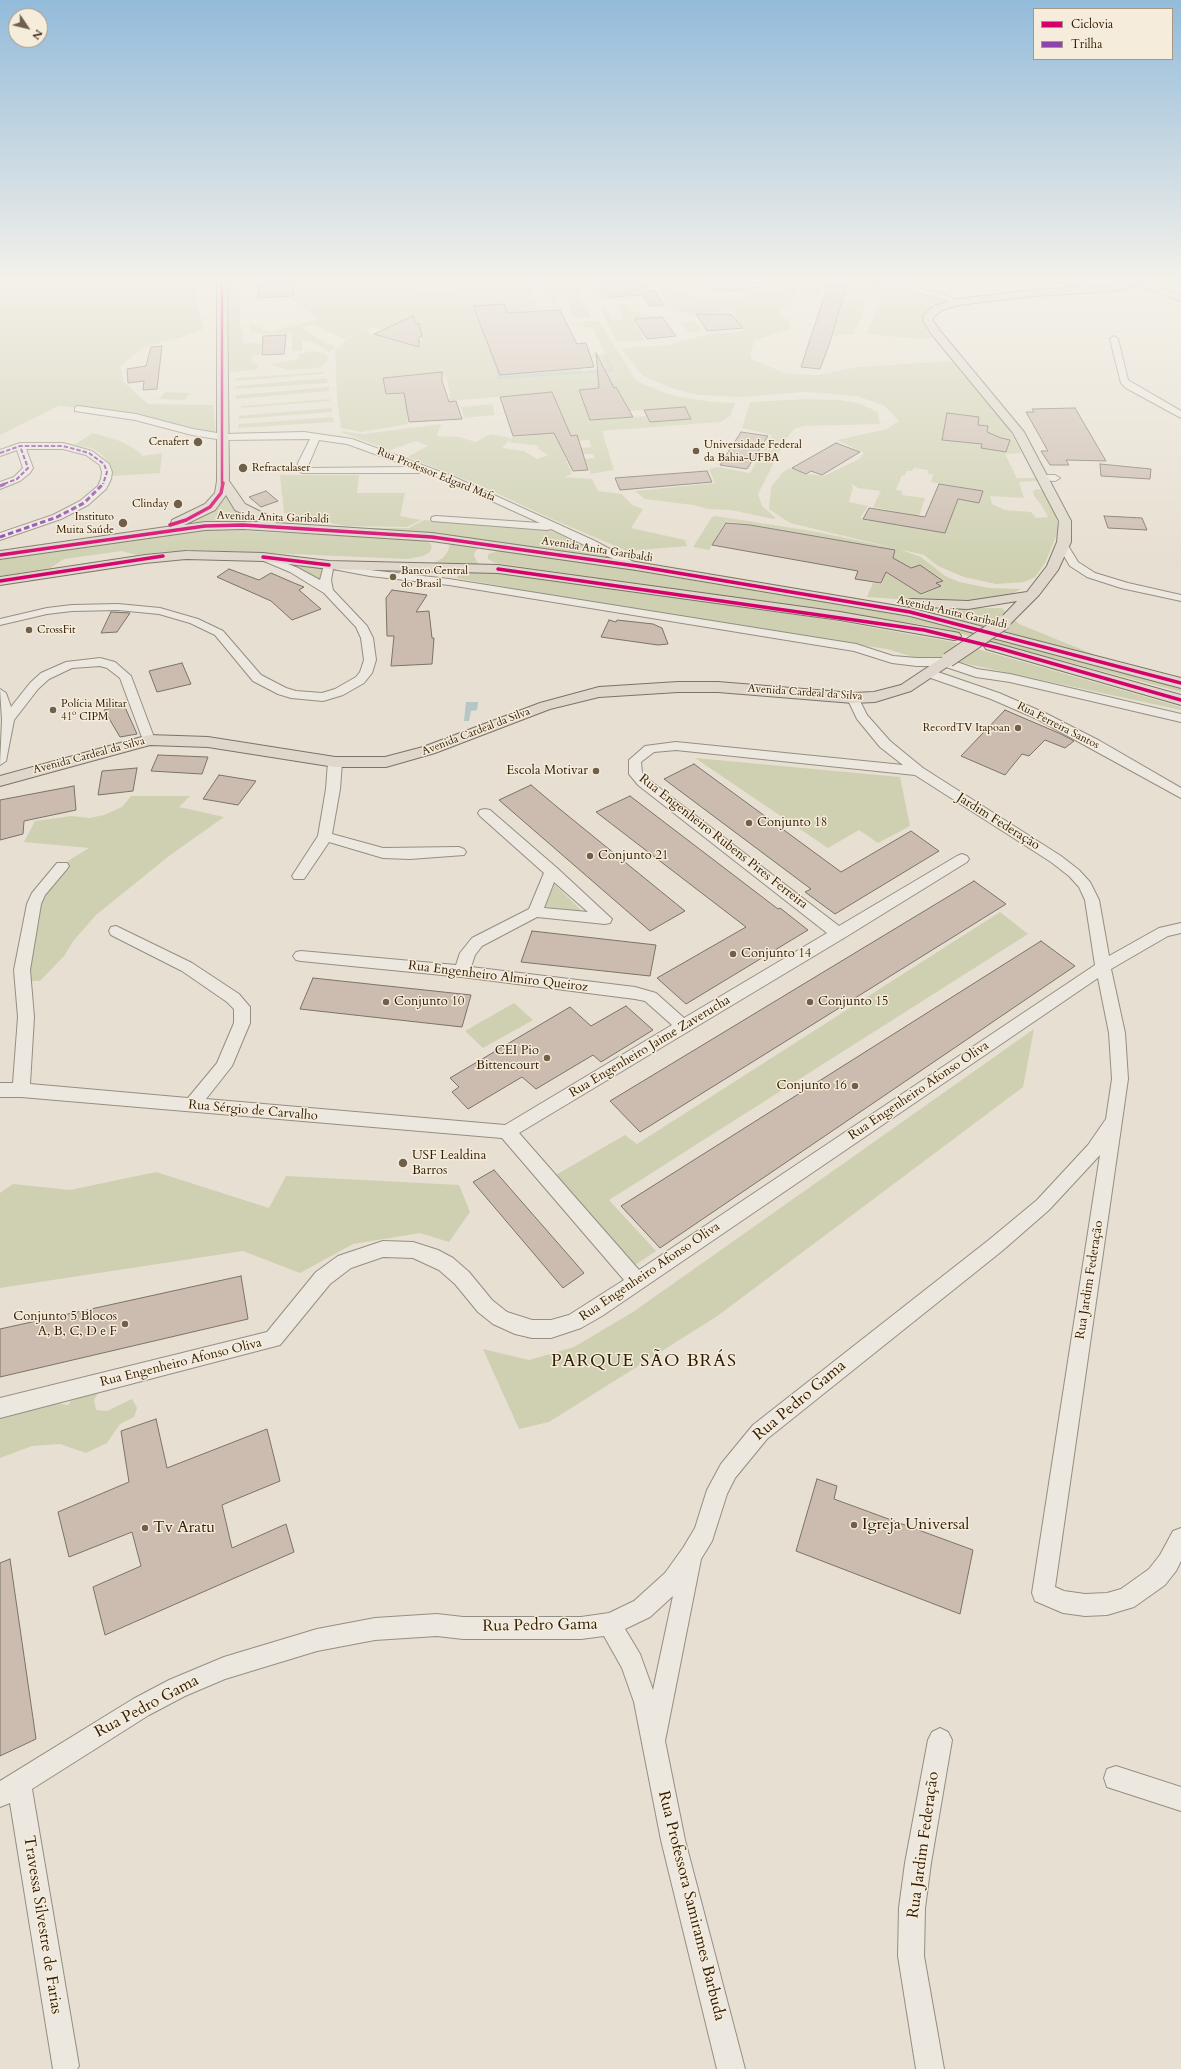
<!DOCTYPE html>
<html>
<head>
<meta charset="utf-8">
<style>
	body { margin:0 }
	#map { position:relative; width:1181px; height:2069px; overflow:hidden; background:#e7dfd1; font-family:Cardo,serif }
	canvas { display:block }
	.legend { position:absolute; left:1033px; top:8px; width:140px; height:52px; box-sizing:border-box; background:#f5ecdb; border:1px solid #a69885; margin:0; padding:5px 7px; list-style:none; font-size:12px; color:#301b03 }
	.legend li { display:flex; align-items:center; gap:8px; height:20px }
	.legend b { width:20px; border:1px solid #a69885 }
	.north { position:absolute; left:8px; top:8px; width:40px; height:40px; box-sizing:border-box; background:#f5ecdb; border:1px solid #a69885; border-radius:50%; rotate:125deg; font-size:11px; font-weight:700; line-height:16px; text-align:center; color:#301b03 }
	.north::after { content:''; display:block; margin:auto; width:14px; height:18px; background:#70604b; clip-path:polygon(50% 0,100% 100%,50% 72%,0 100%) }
</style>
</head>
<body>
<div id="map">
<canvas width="1181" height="2069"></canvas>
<ul class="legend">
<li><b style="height:5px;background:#d6006c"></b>Ciclovia</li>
<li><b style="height:5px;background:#8e44ad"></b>Trilha</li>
</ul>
<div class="north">N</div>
</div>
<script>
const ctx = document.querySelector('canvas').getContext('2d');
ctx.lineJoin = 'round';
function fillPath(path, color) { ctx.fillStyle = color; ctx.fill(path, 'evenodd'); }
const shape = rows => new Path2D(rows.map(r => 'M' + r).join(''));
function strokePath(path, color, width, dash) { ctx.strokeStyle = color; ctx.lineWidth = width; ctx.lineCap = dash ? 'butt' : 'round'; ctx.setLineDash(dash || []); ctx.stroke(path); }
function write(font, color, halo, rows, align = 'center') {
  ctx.font = font + ' Cardo,serif'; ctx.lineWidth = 3; ctx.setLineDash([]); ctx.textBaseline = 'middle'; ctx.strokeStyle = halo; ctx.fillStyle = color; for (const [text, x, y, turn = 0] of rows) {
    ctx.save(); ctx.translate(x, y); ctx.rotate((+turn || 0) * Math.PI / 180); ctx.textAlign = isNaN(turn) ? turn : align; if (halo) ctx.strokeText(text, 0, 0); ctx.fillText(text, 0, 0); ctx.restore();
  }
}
fillPath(shape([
	[0,281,178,281,192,285,204,329,180,338,146,346,120,366,124,382,148,404,213,405,216,435,104,411,59,406,0,435],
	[227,281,241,281,240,323,244,343,261,343,260,355,252,356,253,363,259,364,256,370,229,372],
	[309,281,419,281,422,291,456,289,454,281,481,281,481,284,527,281,529,287,546,286,544,281,576,281,580,290,567,291,558,295,556,298,558,304,554,305,547,289,530,290,539,310,507,313,504,304,472,306,494,356,494,367,496,375,521,373,534,361,538,372,560,370,577,356,582,372,606,370,599,357,578,359,578,356,605,354,593,328,584,327,581,324,586,321,599,321,636,380,641,383,674,396,714,402,735,403,730,416,720,422,602,431,614,470,591,474,585,459,595,458,593,454,583,454,580,448,591,447,589,440,577,441,574,436,556,437,572,474,564,477,592,479,598,491,622,494,632,505,643,509,631,528,685,540,687,546,627,551,552,519,477,484,407,457,428,446,416,441,390,450,343,433,341,431,363,434,441,424,437,436,459,437,476,442,490,434,511,438,502,448,524,451,537,459,548,455,537,448,539,446,508,442,513,437,569,431,553,392,449,401,450,394,447,380,442,373,383,378,386,395,429,391,406,405,408,424,362,432,341,428,337,398,335,350,358,330,345,340,313,324,302,327,311,335,336,347,329,352,312,342,302,341,302,351,292,351,292,335,290,333,262,334,251,332,249,323,270,332,319,319,290,298,297,298,298,288,309,287],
	[413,316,415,323,419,324,422,341,419,341,419,347,365,331,374,327,383,330],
	[617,387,626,405,618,412,685,407,691,419,650,422,647,416,591,420,578,390],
	[653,281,662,281,690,295,717,302,792,287,799,292,796,297,782,309,781,314,790,324,791,329,756,340,753,345,750,356,753,360,785,373,818,375,857,367,952,361,1000,415,1015,440,1021,453,1005,454,1017,478,1036,478,1038,481,1019,482,1024,498,990,496,992,504,1005,510,1031,512,1036,518,1048,517,1042,506,1034,496,1033,491,1037,489,1042,490,1053,505,1059,529,1045,563,1035,577,1024,582,996,584,964,577,938,566,924,555,790,523,769,509,771,487,782,473,790,468,806,474,824,476,859,459,864,453,837,440,887,429,899,421,885,406,857,396,805,392,740,397,696,395,671,388,643,376,622,350,623,348,667,345,708,334,743,331,733,311,687,314,672,310],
	[914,468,928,470,928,474,933,474,931,482,983,491,980,502,958,499,945,533,860,518,868,506,849,502,853,487,850,483,858,488,881,491,873,507,919,516,925,498,902,495,902,491,896,490,902,475,904,476,907,471,912,471],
	[827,281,861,281,939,299,941,302,938,306,923,314,924,325,932,338,919,339,867,334,880,299,843,296,846,287,814,284,822,286,818,296,803,295,807,284],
	[604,286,611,297,629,296,630,298,596,300,591,287],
	[580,292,591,316,588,318,572,316,566,300,566,297,572,293],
	[843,300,865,302,860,322,854,332,855,334,835,336,833,335],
	[625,303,631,312,639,311,643,318,633,319,644,340,632,342,616,341,600,307,606,307,612,320,624,319,617,304],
	[692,320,697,323,701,330,692,333,687,331,683,323],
	[311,351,325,353,328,358,326,363,319,368,288,370,274,366,271,364,298,359,299,354],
	[323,372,323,374,236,381,236,378],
	[327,378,328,383,236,389,236,386],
	[329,387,329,391,236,399,236,395],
	[165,392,190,393,184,400,159,399],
	[330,399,330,401,241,408,241,406],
	[808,399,840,400,858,403,878,412,879,422,881,424,804,426,794,429,786,439,758,494,762,506,776,518,773,519,731,510,708,509,693,505,645,499,635,491,715,483,709,469,718,467,750,473,772,435,742,428,750,402],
	[492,404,495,415,464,418,461,407],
	[332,408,332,412,239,419,239,416],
	[333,417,334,422,238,428,239,424],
	[93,433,120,441,135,449,143,456,162,453,160,473,113,476,109,463,101,454,92,448,74,445],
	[280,475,359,475,357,493,405,493,400,516,421,520,407,527,345,526,284,513],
	[224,493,236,510,265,522,226,521,181,525],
	[716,516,812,531,899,549,921,557,945,576,959,582,989,588,1021,589,998,601,925,601,867,597,873,583,882,584,886,573,922,595,942,586,937,583,943,581,920,565,911,568,893,558,896,550,864,544,861,550,847,542,817,536,814,541,801,534,770,528,767,533,755,526,726,521,709,550,693,547,712,517],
	[424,520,549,530,610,557,478,540,354,528,409,528],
	[202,530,226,530,421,540,430,543,432,547,430,552,423,556,408,559,199,550,162,552,136,555,122,551,64,559,50,568,0,576,0,560],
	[450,543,480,546,475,552,474,555,477,562,481,566,429,565,443,558,448,551],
	[504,549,935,621,1181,688,1181,692,931,626,495,563,488,559,488,554],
	[295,566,322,568,321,583],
	[470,571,496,571,802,615,953,642,1181,707,1181,710,935,657,913,657,887,649,649,614,457,578,459,573],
	[913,608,1002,608,1019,624,1095,655],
	[695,758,900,777,910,826,878,843,859,830,828,848],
	[131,796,190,796,179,807,224,817,169,856,96,915,74,940,64,956,40,981,23,981,39,893,62,866,71,859,89,848,24,842,35,821,71,816,90,818,104,815,122,807],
	[554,884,582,911,544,907],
	[1000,912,1028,934,609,1200,656,1251,635,1265,554,1176,625,1135,637,1144],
	[514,1003,533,1020,483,1048,465,1031],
	[1034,1029,1023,1087,716,1317,549,1422,519,1429,483,1349,529,1360,574,1347,633,1312],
	[156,1172,269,1208,286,1176,459,1185,470,1212,449,1242,420,1233,353,1244,300,1273,243,1251,0,1288,0,1193,13,1184,70,1190],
	[99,1391,94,1400,96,1410,107,1411,132,1399,137,1408,134,1417,120,1424,107,1443,86,1453,60,1444,32,1446,0,1458,0,1416,55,1403,68,1405,75,1395]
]), '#ced0b1');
fillPath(shape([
	[466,702,478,702,477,710,471,711,469,721,464,721]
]), '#b4c6c5');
strokePath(shape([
	[575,294,586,316],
	[494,349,490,349,499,378,612,370,606,356]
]), '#b4c6c5', 2.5);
const building = shape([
	[258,281,293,281,294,296,258,298,258,281],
	[603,281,643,281,649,291,655,290,664,305,650,306,642,295,611,297,603,281],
	[828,285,846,287,830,342,820,369,801,367,828,285],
	[504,304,507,313,560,310,577,344,586,343,594,367,500,375,473,306,504,304],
	[696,314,731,314,743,328,707,331,696,314],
	[413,316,415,323,419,324,422,336,419,337,419,347,374,334,413,316],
	[662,317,676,336,647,339,634,319,662,317],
	[286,335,284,354,262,355,263,336,286,335],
	[162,346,157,389,143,390,144,381,128,383,127,369,146,366,151,347,162,346],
	[596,353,614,388,616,387,633,417,590,420,579,390,599,388,596,353],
	[442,372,442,381,449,402,456,401,462,419,409,422,404,393,386,394,383,378,442,372],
	[552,392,571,436,577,435,588,470,573,471,554,433,513,436,500,397,552,392],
	[685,407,691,419,650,422,644,410,685,407],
	[1075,408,1106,461,1066,460,1069,465,1050,465,1041,451,1048,451,1026,412,1034,412,1032,409,1075,408],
	[947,413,979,417,978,425,988,426,987,432,1001,438,1010,440,1006,452,981,448,982,444,942,440,947,413],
	[741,432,768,436,747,469,720,465,741,432],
	[836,443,860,452,822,475,811,471,806,474,792,468,836,443],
	[1100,464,1151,469,1150,479,1101,476,1100,464],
	[707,471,712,482,620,490,615,478,707,471],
	[939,484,983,491,979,503,958,499,945,533,863,519,869,508,925,517,939,484],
	[266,491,278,501,261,507,249,497,266,491],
	[1104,516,1142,518,1147,530,1108,528,1104,516],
	[726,523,750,525,895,550,893,558,911,568,920,565,943,581,936,583,941,586,921,594,886,572,881,583,855,579,858,571,712,545,726,523],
	[229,569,259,580,271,573,294,583,304,587,299,590,321,609,292,620,271,601,217,577,229,569],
	[392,590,427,595,416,612,429,611,432,638,434,638,432,664,391,666,394,636,387,636,386,598,392,590],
	[111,612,130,613,117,632,101,633,111,612],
	[609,620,616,622,617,620,653,624,662,628,668,644,658,645,601,637,609,620],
	[182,663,191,684,157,692,149,671,182,663],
	[124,705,137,734,120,737,104,710,124,705],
	[1005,710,1061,734,1074,741,1065,748,1045,740,1029,756,1022,754,1005,775,961,756,1005,710],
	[158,755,208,757,202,774,151,771,158,755],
	[694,764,841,872,911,831,939,851,835,914,805,892,811,889,664,779,694,764],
	[137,768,133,791,98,795,102,771,137,768],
	[219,775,256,781,238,805,203,799,219,775],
	[531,785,556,806,685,911,650,931,499,800,531,785],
	[74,786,76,810,24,821,23,834,0,840,0,800,74,786],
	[630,796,778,909,780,908,808,930,686,1004,657,978,746,927,596,812,630,796],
	[974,881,1006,904,640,1132,610,1101,974,881],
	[532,931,656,945,650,976,521,962,532,931],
	[1041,941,1075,966,660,1248,621,1206,1041,941],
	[313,978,471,995,462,1027,300,1009,313,978],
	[626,1006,653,1030,601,1062,593,1055,536,1089,522,1077,468,1109,452,1092,459,1087,450,1078,570,1007,591,1026,626,1006],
	[494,1170,584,1273,563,1288,473,1182,494,1170],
	[241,1276,248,1319,0,1377,0,1329,241,1276],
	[156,1419,167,1468,267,1429,280,1481,222,1505,232,1548,286,1524,294,1552,105,1635,93,1587,141,1566,132,1532,69,1557,58,1512,129,1482,121,1431,156,1419],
	[817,1479,837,1486,834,1499,973,1550,960,1614,796,1551,817,1479],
	[10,1559,36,1739,0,1756,0,1563,10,1559]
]);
fillPath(building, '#ccbcb0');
strokePath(building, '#7a7368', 1);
const minor = shape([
	[695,281,733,286,771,281,799,281,733,290,713,288,695,281],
	[871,281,887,281,938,293,962,302,958,304,936,297,871,281],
	[1059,281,1073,281,1098,290,1094,292,1059,281],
	[1137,281,1143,281,1181,296,1181,301,1137,285,1137,281],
	[1114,336,1118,339,1128,380,1181,411,1181,418,1126,388,1121,383,1110,339,1114,336],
	[78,406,136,414,193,429,223,434,304,432,352,439,452,476,595,541,641,566,640,568,632,568,551,529,547,530,432,521,431,519,432,517,436,516,540,523,446,480,422,471,418,473,302,473,297,469,298,463,310,439,223,440,192,435,135,420,75,411,75,407,78,406],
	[319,440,347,444,411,467,307,468,319,440],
	[20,443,63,443,92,451,109,464,112,472,111,479,106,489,88,505,61,519,0,540,0,533,53,515,80,501,98,486,101,479,102,472,100,465,86,455,63,449,26,449,33,468,30,473,20,481,0,489,0,482,14,477,23,468,17,450,0,456,0,450,20,443],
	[1042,475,1055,475,1060,478,1055,481,1039,480,1039,476,1042,475],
	[1063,543,1067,544,1078,562,1095,573,1128,583,1181,595,1181,601,1121,588,1087,577,1070,566,1058,546,1063,543],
	[263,554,298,568,320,580,324,565,329,562,370,570,449,579,856,644,893,656,917,658,945,658,977,669,1010,674,1181,714,1181,722,1010,682,976,677,943,666,917,666,892,663,854,651,449,585,370,576,333,569,331,580,333,590,367,626,373,638,376,660,372,673,364,683,343,695,323,701,291,698,278,694,253,681,215,635,190,623,159,614,118,610,72,611,47,614,0,625,0,619,47,608,72,605,118,604,160,608,198,619,223,631,261,675,286,688,296,691,322,693,335,689,356,677,360,672,364,660,361,638,356,627,324,593,290,572,259,559,258,557,259,555,263,554],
	[100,658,115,662,131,676,155,740,154,743,149,744,143,740,120,678,107,668,100,666,72,668,49,679,38,689,14,720,6,761,0,765,2,720,0,689,6,693,11,707,30,683,41,673,66,662,100,658],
	[929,669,999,693,1045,713,1100,741,1181,788,1181,798,1037,719,991,699,925,676,923,673,925,670,929,669],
	[853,694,857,695,867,715,890,741,923,768,1061,856,1079,870,1090,882,1099,900,1109,956,1159,928,1181,923,1181,933,1168,936,1111,969,1125,1033,1128,1079,1055,1587,1064,1591,1085,1594,1107,1593,1121,1589,1149,1569,1160,1555,1173,1531,1181,1528,1181,1561,1176,1571,1165,1585,1134,1607,1107,1615,1085,1616,1063,1613,1035,1601,1032,1593,1100,1155,1049,1210,1002,1251,767,1439,735,1478,727,1494,712,1541,701,1559,665,1741,685,1840,745,2069,717,2069,661,1840,634,1702,622,1668,604,1636,581,1639,463,1639,437,1636,375,1640,317,1651,225,1679,185,1696,149,1715,32,1789,79,2066,77,2069,53,2069,10,1803,0,1807,0,1781,133,1699,169,1680,224,1657,317,1629,375,1618,437,1614,463,1617,581,1617,609,1613,634,1601,665,1573,683,1548,695,1528,707,1490,721,1464,753,1425,990,1239,1037,1200,1088,1145,1106,1119,1112,1079,1109,1033,1098,978,602,1316,581,1328,551,1338,532,1338,515,1334,493,1324,478,1312,455,1284,439,1270,413,1258,383,1257,351,1268,330,1284,280,1345,0,1418,0,1398,267,1332,316,1272,338,1256,383,1241,413,1242,438,1250,453,1258,469,1272,492,1300,507,1312,532,1320,551,1320,569,1315,624,1280,502,1138,21,1097,0,1097,0,1083,13,1083,18,1017,14,970,27,904,32,893,57,863,67,863,69,866,67,869,45,895,41,904,30,970,34,1017,30,1084,188,1098,217,1063,234,1023,234,1009,227,1002,182,971,111,935,109,931,111,927,116,926,192,963,239,994,250,1007,250,1023,232,1066,206,1099,505,1125,672,1025,645,1001,635,999,462,977,301,961,296,960,293,956,296,952,301,951,456,965,460,953,472,938,529,909,544,873,480,816,478,813,480,810,485,809,490,810,557,868,612,919,610,923,605,924,537,917,482,946,475,955,471,967,635,987,656,993,684,1018,827,933,638,785,629,774,629,760,645,746,676,742,903,765,880,747,857,719,847,698,853,694],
	[676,750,915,775,1051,862,1069,876,1079,887,1085,900,1095,965,639,1270,519,1133,844,938,967,862,969,859,967,856,962,854,957,856,839,926,648,779,642,773,641,762,654,752,676,750],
	[554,882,588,912,544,908,554,882],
	[673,1596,653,1690,640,1654,625,1629,650,1617,673,1596],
	[335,758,342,762,340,789,332,834,383,848,459,847,464,849,466,852,464,855,410,859,383,858,329,842,304,879,294,879,292,876,318,836,326,789,328,762,335,758],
	[940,1728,948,1732,952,1740,931,1863,925,1908,924,1956,944,2069,916,2069,898,1956,899,1908,905,1863,928,1740,932,1732,940,1728],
	[1116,1766,1181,1787,1181,1811,1107,1787,1104,1778,1107,1769,1116,1766]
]);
const major = shape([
	[217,281,227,281,229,481,245,504,275,519,276,523,432,533,636,562,910,608,1181,678,1181,688,910,616,636,570,432,541,243,529,205,530,0,559,0,551,173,526,171,523,172,520,205,504,215,493,217,481,217,281],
	[226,495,235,510,260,522,205,522,184,525,215,510,226,495],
	[1131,281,1150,281,1116,291,1033,296,959,305,942,310,933,318,933,321,941,332,1024,432,1071,521,1071,542,1058,570,1039,595,1009,625,999,625,997,622,1017,601,968,609,907,606,905,603,907,600,912,599,968,601,1027,592,1047,566,1057,542,1059,521,1013,433,933,336,923,321,924,315,934,306,958,299,1033,290,1116,285,1131,281],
	[186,551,263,553,329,561,498,565,840,612,954,632,959,633,961,636,959,639,954,640,840,620,498,573,329,569,263,561,186,559,145,563,0,585,0,577,145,555,186,551],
	[991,642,1181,695,1181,705,986,649,984,646,986,643,991,642],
	[948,656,953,657,955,660,953,663,911,691,875,702,853,703,718,692,678,692,599,697,550,709,435,753,386,767,335,767,208,747,150,745,0,786,0,776,149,735,208,737,335,757,385,757,423,747,540,703,599,687,678,682,718,682,853,693,874,692,901,685,943,657,948,656]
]);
strokePath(minor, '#958e82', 2);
strokePath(major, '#7a7368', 2);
fillPath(minor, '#ece8e0');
fillPath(major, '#dfd7cb');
const majorBridge = shape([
	[948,660,1004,622]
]);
strokePath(majorBridge, '#7a7368', 16, []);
strokePath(majorBridge, '#dfd7cb', 14);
strokePath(shape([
	[0,453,20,446,63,446,89,453,104,464,107,472,103,484],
	[4,484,17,479,28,468,20,446]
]), '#8e44ad', 2, [4.5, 2]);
strokePath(shape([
	[0,486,7,483],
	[0,537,57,517,84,503,104,483]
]), '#8e44ad', 3, [5.5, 3]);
strokePath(shape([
	[222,281,222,484]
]), '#d6006c', 2.5);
strokePath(shape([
	[170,525,186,520,210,507,221,493,223,483],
	[0,555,205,526,243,525,432,537,636,566,910,612,1181,683],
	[263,557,329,565],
	[498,569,924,630,998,648,1181,700],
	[0,581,163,556]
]), '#d6006c', 3.5);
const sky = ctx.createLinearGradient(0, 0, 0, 571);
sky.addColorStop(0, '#93bbda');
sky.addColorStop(0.49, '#f4f1ea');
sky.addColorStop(1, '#f4f1ea00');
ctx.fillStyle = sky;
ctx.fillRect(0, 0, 1181, 571);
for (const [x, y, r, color] of [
	[198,442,5,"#70604b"],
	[696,451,4,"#70604b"],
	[243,468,5,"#70604b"],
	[178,504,5,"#70604b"],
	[123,523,5,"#70604b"],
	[393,577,4,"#70604b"],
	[29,630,4,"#70604b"],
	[53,710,4,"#70604b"],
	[1018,728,4,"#70604b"],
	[596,771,4,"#70604b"],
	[749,823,4,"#70604b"],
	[590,856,4,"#70604b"],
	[733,954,4,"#70604b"],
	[386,1002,4,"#70604b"],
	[810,1002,4,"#70604b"],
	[547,1058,4,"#70604b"],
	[855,1086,4,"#70604b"],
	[403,1163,5,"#70604b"],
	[125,1324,4,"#70604b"],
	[854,1525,4,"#70604b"],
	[145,1528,4,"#70604b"]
]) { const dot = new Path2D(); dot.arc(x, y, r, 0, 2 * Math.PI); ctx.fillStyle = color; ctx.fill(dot); strokePath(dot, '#f5ecdb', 1.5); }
write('11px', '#301b03', '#f5ecdb', [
	["Cenafert",189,442,"right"],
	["Universidade Federal",704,445],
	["da Bahia-UFBA",704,458],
	["Refractalaser",252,468],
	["Clinday",169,504,"right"],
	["Instituto",114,517,"right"],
	["Muita Saúde",114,530,"right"],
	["Banco Central",401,571],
	["do Brasil",401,584],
	["CrossFit",37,630],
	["Polícia Militar",61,704],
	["41º CIPM",61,717],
	["RecordTV Itapoan",1010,728,"right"]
], 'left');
write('11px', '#301b03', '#f5ecdb', [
	["Rua Professor Edgard Mafa",436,475,22],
	["Avenida Anita Garibaldi",273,518,2],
	["Avenida Anita Garibaldi",597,550,9],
	["Avenida Anita Garibaldi",952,613,13],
	["Avenida Cardeal da Silva",805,693,4],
	["Rua Ferreira Santos",1058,726,27],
	["Avenida Cardeal da Silva",476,732,-21],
	["Avenida Cardeal da Silva",89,756,-15]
]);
write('13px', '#301b03', '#f5ecdb', [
	["Escola Motivar",588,771,"right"],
	["Conjunto 18",757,823],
	["Conjunto 21",598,856],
	["Conjunto 14",741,954],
	["Conjunto 10",394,1002],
	["Conjunto 15",818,1002],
	["CEI Pio",539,1051,"right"],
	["Bittencourt",539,1066,"right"],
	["Conjunto 16",847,1086,"right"],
	["USF Lealdina",412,1156],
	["Barros",412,1171],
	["Conjunto 5 Blocos",117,1317,"right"],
	["A, B, C, D e F",117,1332,"right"]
], 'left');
write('13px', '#301b03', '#f5ecdb', [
	["Jardim Federação",998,822,32],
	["Rua Engenheiro Rubens Pires Ferreira",723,842,38],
	["Rua Engenheiro Almiro Queiroz",498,977,7],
	["Rua Engenheiro Jaime Zaverucha",650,1047,-31],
	["Rua Engenheiro Afonso Oliva",919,1091,-34],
	["Rua Sérgio de Carvalho",253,1111,5],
	["Rua Engenheiro Afonso Oliva",650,1272,-34],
	["Rua Jardim Federação",1090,1280,-81],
	["Rua Engenheiro Afonso Oliva",181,1363,-14]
]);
write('16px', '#301b03', '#f5ecdb', [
	["Rua Pedro Gama",800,1401,-40],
	["Rua Pedro Gama",540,1626,-1],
	["Rua Pedro Gama",147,1707,-28],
	["Rua Jardim Federação",924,1845,-82],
	["Rua Professora Samirames Barbuda",691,1906,76],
	["Travessa Silvestre de Farias",42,1925,81]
]);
write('16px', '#301b03', '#f5ecdb', [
	["Igreja Universal",862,1525],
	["Tv Aratu",153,1528]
], 'left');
ctx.letterSpacing = '1px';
write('18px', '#301b03', '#f5ecdb', [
	["PARQUE SÃO BRÁS",644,1362]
]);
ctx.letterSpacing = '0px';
</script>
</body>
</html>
